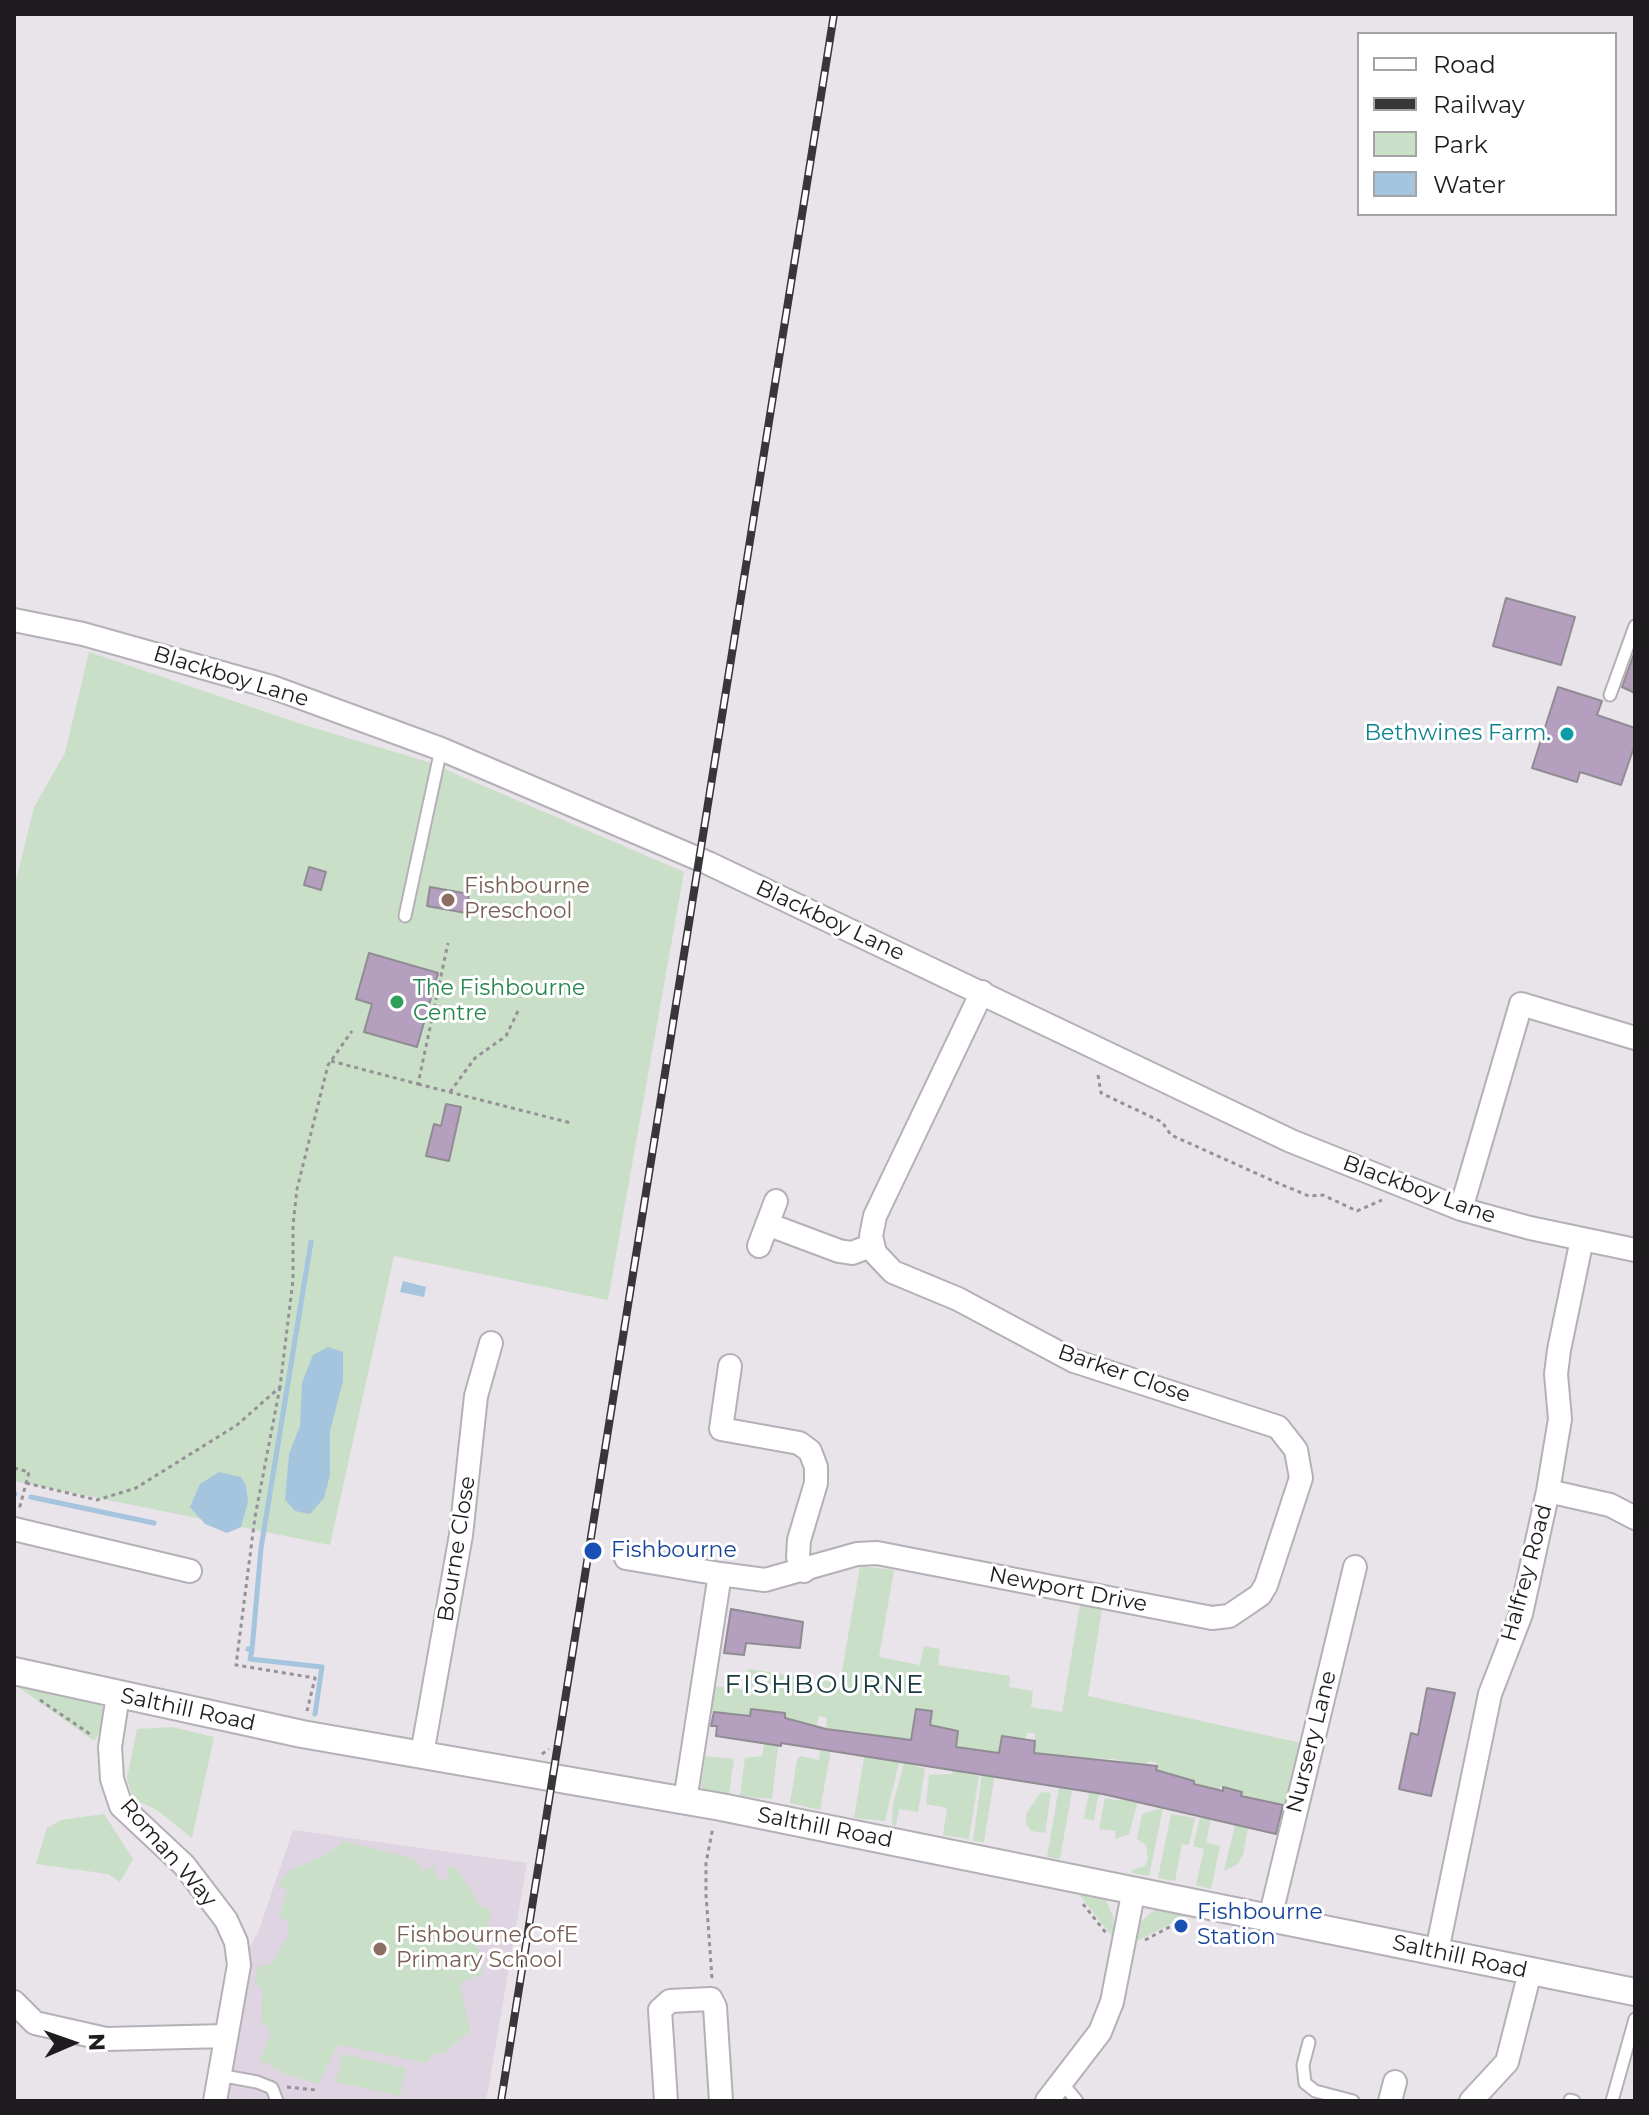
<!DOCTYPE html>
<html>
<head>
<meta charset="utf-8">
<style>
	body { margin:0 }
	#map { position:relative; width:1649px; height:2115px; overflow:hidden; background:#e9e3ea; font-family:Montserrat,sans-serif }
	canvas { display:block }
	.frame { position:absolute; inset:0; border:16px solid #1e1c1f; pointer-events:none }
	.legend { position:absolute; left:1357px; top:32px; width:260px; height:184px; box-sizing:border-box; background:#fff; border:2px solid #a5a4a5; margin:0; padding:10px 14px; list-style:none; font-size:24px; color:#1e1c1f }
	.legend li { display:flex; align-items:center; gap:16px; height:40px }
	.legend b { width:40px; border:2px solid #a5a4a5 }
	.north { position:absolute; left:32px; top:2003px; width:80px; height:80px; -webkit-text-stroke:6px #fff; paint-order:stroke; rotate:88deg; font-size:22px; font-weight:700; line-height:32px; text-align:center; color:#1e1c1f }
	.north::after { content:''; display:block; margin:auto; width:28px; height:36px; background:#1e1c1f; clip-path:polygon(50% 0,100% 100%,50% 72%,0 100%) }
</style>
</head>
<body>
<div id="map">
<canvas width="1649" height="2115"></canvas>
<div class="frame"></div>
<ul class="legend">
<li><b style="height:10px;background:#fff"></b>Road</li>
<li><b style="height:10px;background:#39363a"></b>Railway</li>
<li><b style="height:22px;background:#c9dfc7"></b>Park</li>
<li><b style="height:22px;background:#a5c4dd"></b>Water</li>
</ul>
<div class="north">N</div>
</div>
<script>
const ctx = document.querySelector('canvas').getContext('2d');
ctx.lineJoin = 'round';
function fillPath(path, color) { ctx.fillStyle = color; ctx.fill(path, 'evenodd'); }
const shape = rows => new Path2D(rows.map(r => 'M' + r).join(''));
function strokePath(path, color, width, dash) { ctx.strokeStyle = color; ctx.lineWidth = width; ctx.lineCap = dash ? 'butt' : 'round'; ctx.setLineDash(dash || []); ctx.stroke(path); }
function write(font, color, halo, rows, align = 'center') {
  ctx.font = font + ' Montserrat,sans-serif'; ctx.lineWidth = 6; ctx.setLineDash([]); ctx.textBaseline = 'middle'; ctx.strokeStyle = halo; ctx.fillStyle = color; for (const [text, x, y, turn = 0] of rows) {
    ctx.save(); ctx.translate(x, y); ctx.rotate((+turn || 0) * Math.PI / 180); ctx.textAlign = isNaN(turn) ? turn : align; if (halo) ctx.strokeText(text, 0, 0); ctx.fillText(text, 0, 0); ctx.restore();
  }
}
fillPath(shape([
	[293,1830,527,1863,486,2101,215,2101,239,1968,259,1930]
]), '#dfd4e1');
fillPath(shape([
	[89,652,304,725,428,762,684,872,608,1300,394,1256,330,1545,14,1481,14,889,34,807,65,753],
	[860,1566,894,1570,879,1657,920,1665,924,1646,940,1649,938,1665,1010,1676,1009,1687,1033,1691,1031,1707,1062,1712,1080,1605,1102,1609,1088,1696,1306,1744,1290,1807,1239,1801,1242,1792,1221,1786,1218,1790,1183,1779,1169,1782,1171,1773,1156,1770,1157,1763,1148,1761,1146,1771,1127,1768,1128,1762,1112,1759,1093,1758,1093,1762,1076,1759,1076,1756,1034,1753,1035,1733,1027,1733,1025,1740,1001,1736,984,1842,973,1841,985,1751,967,1749,963,1773,979,1776,969,1839,943,1835,947,1808,926,1804,929,1775,952,1774,958,1731,941,1726,930,1727,931,1711,915,1709,906,1763,925,1769,918,1812,899,1809,896,1826,892,1825,893,1803,904,1764,899,1763,885,1821,854,1818,868,1733,826,1728,827,1718,819,1716,816,1726,784,1721,785,1713,749,1723,740,1715,711,1712,715,1686,744,1690,748,1669,840,1683],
	[880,1736,901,1739,898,1762,876,1758],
	[14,1684,92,1700,104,1708,106,1722,94,1741],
	[172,1727,214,1737,192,1838,157,1810,133,1799,127,1778,137,1729],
	[764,1744,778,1746,772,1799,740,1796,745,1758,762,1756],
	[820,1750,830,1752,830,1755,820,1810,790,1803,797,1760,800,1756,819,1760],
	[705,1756,734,1759,729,1794,704,1791,701,1786],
	[1059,1787,1072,1791,1060,1859,1047,1857],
	[1041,1792,1051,1793,1045,1833,1031,1831,1026,1824,1026,1814],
	[1089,1792,1104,1794,1098,1796,1094,1820,1084,1819],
	[1122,1797,1138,1800,1129,1834,1115,1839,1116,1831,1099,1829,1105,1798,1121,1801],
	[1163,1808,1149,1876,1132,1873,1132,1870,1145,1866,1148,1859,1146,1845,1137,1839,1142,1814],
	[104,1814,133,1859,120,1882,108,1874,36,1864,47,1828,61,1820],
	[1171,1814,1195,1818,1189,1845,1182,1844,1175,1881,1158,1878],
	[1211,1817,1206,1843,1220,1846,1211,1889,1196,1885,1204,1849,1193,1846,1200,1818],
	[1235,1825,1248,1828,1243,1855,1238,1864,1224,1871],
	[344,1841,408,1857,417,1861,424,1872,434,1865,437,1879,447,1880,449,1866,458,1869,479,1905,492,1911,487,1928,480,1929,472,1940,482,1955,482,1974,460,1983,470,2031,442,2054,434,2053,427,2063,338,2045,318,2084,286,2074,260,2060,271,2033,261,2020,263,1991,254,1980,259,1965,271,1965,288,1937,289,1923,279,1915,288,1892,279,1885,288,1871,326,1855],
	[1077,1892,1106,1900,1114,1919,1112,1936],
	[1155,1909,1190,1914,1137,1941,1141,1922],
	[342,2054,406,2068,400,2096,336,2082]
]), '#c9dfc7');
fillPath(shape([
	[403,1281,426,1287,424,1297,400,1292],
	[328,1347,343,1352,343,1381,330,1431,330,1475,324,1498,310,1514,295,1511,285,1500,289,1454,300,1426,302,1383,313,1355],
	[219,1472,241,1477,246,1486,248,1502,241,1527,227,1533,205,1524,190,1507,200,1484]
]), '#a5c4dd');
strokePath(shape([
	[14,1494,15,1494],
	[31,1497,154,1523],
	[248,1649,252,1650,261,1548,311,1242],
	[252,1650,250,1659,322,1667,315,1714]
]), '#a5c4dd', 5);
const building = shape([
	[1506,598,1575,617,1561,665,1493,646,1506,598],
	[1635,651,1635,693,1622,687,1635,651],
	[1558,687,1602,701,1597,715,1635,728,1635,744,1621,785,1580,772,1577,782,1532,768,1558,687],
	[309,867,326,872,321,890,304,885,309,867],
	[430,887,469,894,466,913,427,906,430,887],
	[369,953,438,973,417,1047,364,1032,372,1004,356,999,369,953],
	[446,1104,461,1107,449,1161,426,1156,434,1124,441,1126,446,1104],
	[731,1609,803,1622,800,1648,746,1643,744,1655,724,1653,731,1609],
	[1427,1688,1455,1693,1431,1796,1399,1789,1411,1733,1418,1735,1427,1688],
	[751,1709,785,1713,785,1718,826,1729,911,1740,916,1709,932,1711,930,1725,958,1731,956,1747,999,1753,1002,1736,1035,1741,1034,1753,1157,1766,1156,1770,1194,1781,1194,1784,1223,1791,1223,1787,1242,1792,1241,1796,1283,1805,1276,1834,1103,1794,781,1743,781,1746,716,1736,717,1726,711,1726,714,1712,750,1716,751,1709]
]);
fillPath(building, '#b49fbe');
strokePath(building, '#908c93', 2);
const service = shape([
	[1610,695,1635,626],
	[405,916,441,749],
	[1309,2042,1303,2065,1305,2083,1315,2091,1353,2101],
	[219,2075,257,2082,272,2088,277,2101],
	[1062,2083,1077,2101],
	[1570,2100,1574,2101],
	[1612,2101,1635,2019]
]);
const minor = shape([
	[14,620,83,634,272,687,441,749,708,863,1291,1141,1461,1209,1530,1228,1635,1250],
	[1461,1209,1521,1004,1635,1038],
	[767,1224,839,1251,852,1253,873,1245],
	[759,1246,776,1201],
	[730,1366,721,1429,799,1443,810,1451,816,1467,816,1483,799,1540,798,1557,804,1571],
	[1548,1491,1610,1505,1635,1518],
	[14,1529,190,1571],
	[626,1558,720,1574],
	[118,1695,110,1747,112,1779,121,1806,184,1865,226,1920,236,1942,239,1965,215,2101],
	[422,1754,461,1535,476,1396,491,1343],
	[685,1801,720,1574,765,1580,857,1554,877,1553,1212,1618,1229,1616,1241,1608,1260,1595,1266,1585,1301,1478,1296,1450,1278,1427,1074,1361,958,1299,893,1272,875,1253,871,1236,875,1216,982,992],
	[1270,1918,1355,1567],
	[1437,1951,1490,1694,1521,1614,1548,1491,1560,1419,1556,1374,1559,1350,1582,1239],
	[14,2002,35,2023,106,2039,225,2036],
	[666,2101,660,2010,670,2001,711,1999,715,2007,721,2101],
	[1047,2101,1100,2032,1112,2002,1134,1889],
	[1390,2101,1395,2082],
	[1471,2101,1507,2062,1530,1972]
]);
const tertiary = shape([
	[14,1671,302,1734,721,1807,1635,1992]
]);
strokePath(service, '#b5b0b7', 15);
strokePath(minor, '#b5b0b7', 26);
strokePath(tertiary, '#b5b0b7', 30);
strokePath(shape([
	[331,1061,418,1084,448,943],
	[1098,1075,1101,1093,1162,1122,1171,1135,1280,1184,1309,1196,1323,1195,1357,1211,1382,1200],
	[418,1084,571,1123],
	[450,1092,475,1058,506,1036,518,1011],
	[280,1387,255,1517,236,1665,315,1678,307,1711],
	[14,1468,29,1472,19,1510],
	[26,1483,97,1500,136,1488,237,1425,280,1387,293,1280,293,1225,297,1189,328,1065,352,1031],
	[40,1700,90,1734],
	[542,1754,549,1749],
	[1083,1904,1106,1933],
	[1145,1940,1177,1923],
	[712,1978,706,1895,706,1863,713,1827],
	[287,2087,316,2090]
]), '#959196', 3, [4, 4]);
strokePath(service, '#fff', 11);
strokePath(minor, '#fff', 22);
strokePath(tertiary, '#fff', 26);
const rail = shape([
	[501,2101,834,14]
]);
strokePath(rail, '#39363a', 8);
strokePath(rail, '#fff', 5, [15]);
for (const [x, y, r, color] of [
	[1567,734,8,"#0f9aa8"],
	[448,900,8,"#8d6e63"],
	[397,1002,8,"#2e9e5b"],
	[593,1551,10,"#1a4fb4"],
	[1181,1926,8,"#1a4fb4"],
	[380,1949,8,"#8d6e63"]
]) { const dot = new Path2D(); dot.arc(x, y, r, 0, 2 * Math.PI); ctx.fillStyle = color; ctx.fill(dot); strokePath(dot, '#fff', 3); }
write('22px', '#1e1c1f', '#fff', [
	["Blackboy Lane",231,677,17],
	["Blackboy Lane",830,921,25],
	["Blackboy Lane",1419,1190,20],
	["Barker Close",1124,1374,19],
	["Bourne Close",457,1549,-81],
	["Halfrey Road",1527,1573,-75],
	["Newport Drive",1068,1590,11],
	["Salthill Road",188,1710,12],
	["Nursery Lane",1312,1742,-76],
	["Salthill Road",825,1828,11],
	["Roman Way",168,1853,49],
	["Salthill Road",1460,1957,12]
]);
write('22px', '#0d838f', '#fff', [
	["Bethwines Farm.",1551,734]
], 'right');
write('22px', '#785e54', '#fff', [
	["Fishbourne",464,887],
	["Preschool",464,912],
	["Fishbourne CofE",396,1936],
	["Primary School",396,1961]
], 'left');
write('22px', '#27864d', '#fff', [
	["The Fishbourne",413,989],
	["Centre",413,1014]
], 'left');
write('22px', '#164399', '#fff', [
	["Fishbourne",611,1551],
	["Fishbourne",1197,1913],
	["Station",1197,1938]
], 'left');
ctx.letterSpacing = '2px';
write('26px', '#18393f', '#fff', [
	["FISHBOURNE",825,1685]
]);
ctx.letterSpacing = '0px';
</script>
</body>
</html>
